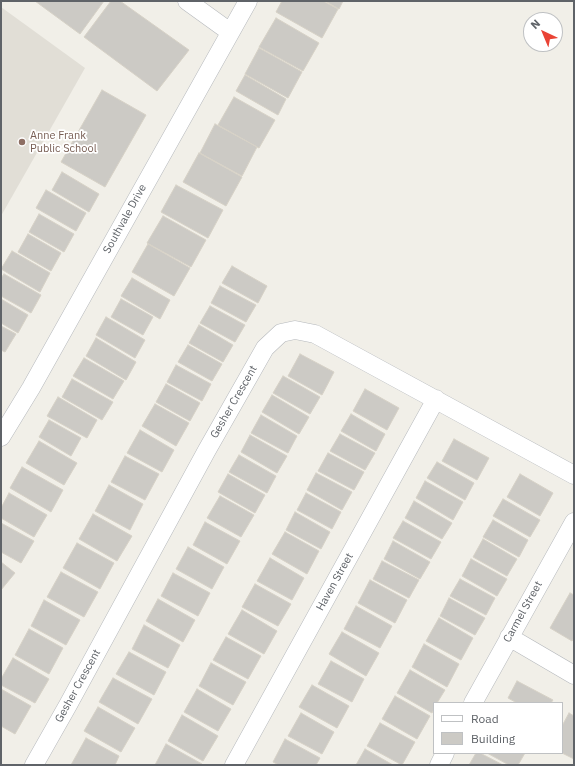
<!DOCTYPE html>
<html>
<head>
<meta charset="utf-8">
<style>
	body { margin:0 }
	#map { position:relative; width:575px; height:766px; overflow:hidden; background:#f1efe8; font-family:"IBM Plex Sans",sans-serif }
	canvas { display:block }
	.frame { position:absolute; inset:0; border:2px solid #5f6368; pointer-events:none }
	.legend { position:absolute; left:433px; top:702px; width:130px; height:52px; box-sizing:border-box; background:#fff; border:1px solid #bfc1c3; margin:0; padding:5px 7px; list-style:none; font-size:12px; color:#5f6368 }
	.legend li { display:flex; align-items:center; gap:8px; height:20px }
	.legend b { width:20px; border:1px solid #bfc1c3 }
	.north { position:absolute; left:523px; top:12px; width:40px; height:40px; box-sizing:border-box; background:#fff; border:1px solid #bfc1c3; border-radius:50%; rotate:316deg; font-size:11px; font-weight:700; line-height:16px; text-align:center; color:#5f6368 }
	.north::after { content:''; display:block; margin:auto; width:14px; height:18px; background:#ea4335; clip-path:polygon(50% 0,100% 100%,50% 72%,0 100%) }
</style>
</head>
<body>
<div id="map">
<canvas width="575" height="766"></canvas>
<div class="frame"></div>
<ul class="legend">
<li><b style="height:5px;background:#fff"></b>Road</li>
<li><b style="height:11px;background:#cccac5"></b>Building</li>
</ul>
<div class="north">N</div>
</div>
<script>
const ctx = document.querySelector('canvas').getContext('2d');
ctx.lineJoin = 'round';
function fillPath(path, color) { ctx.fillStyle = color; ctx.fill(path, 'evenodd'); }
const shape = rows => new Path2D(rows.map(r => 'M' + r).join(''));
function strokePath(path, color, width, dash) { ctx.strokeStyle = color; ctx.lineWidth = width; ctx.lineCap = dash ? 'butt' : 'round'; ctx.setLineDash(dash || []); ctx.stroke(path); }
function write(font, color, halo, rows, align = 'center') {
  ctx.font = font + ' "IBM Plex Sans",sans-serif'; ctx.lineWidth = 3.5; ctx.setLineDash([]); ctx.textBaseline = 'middle'; ctx.strokeStyle = halo; ctx.fillStyle = color; for (const [text, x, y, turn = 0] of rows) {
    ctx.save(); ctx.translate(x, y); ctx.rotate((+turn || 0) * Math.PI / 180); ctx.textAlign = isNaN(turn) ? turn : align; if (halo) ctx.strokeText(text, 0, 0); ctx.fillText(text, 0, 0); ctx.restore();
  }
}
fillPath(shape([
	[1,7,85,68,1,216]
]), '#e1ded6');
const building = shape([
	[35,1,104,1,80,34,35,1],
	[111,1,120,1,189,50,157,91,84,37,111,1],
	[282,1,323,1,338,9,322,38,276,12,282,1],
	[325,1,343,1,339,9,325,1],
	[276,18,319,43,303,71,259,47,276,18],
	[259,48,302,72,288,98,245,74,259,48],
	[245,75,286,99,278,115,236,91,245,75],
	[102,90,146,115,105,187,61,162,102,90],
	[234,97,275,120,259,148,218,125,234,97],
	[215,124,257,147,242,176,200,153,215,124],
	[199,153,242,177,226,206,183,182,199,153],
	[62,172,99,194,89,212,52,190,62,172],
	[176,185,223,210,208,238,161,212,176,185],
	[46,190,86,213,76,231,36,208,46,190],
	[39,214,74,234,64,252,29,232,39,214],
	[163,216,206,240,191,267,147,243,163,216],
	[28,234,61,253,51,271,18,252,28,234],
	[148,244,190,268,174,296,132,272,148,244],
	[12,251,50,273,40,292,1,269,12,251],
	[232,266,267,286,258,303,222,283,232,266],
	[4,274,41,295,31,313,1,296,1,278,4,274],
	[132,278,170,300,160,319,121,296,132,278],
	[220,286,256,305,246,322,211,303,220,286],
	[1,299,28,315,18,333,1,323,1,299],
	[121,299,153,317,143,335,111,317,121,299],
	[210,306,245,325,235,342,200,323,210,306],
	[106,317,145,340,135,358,96,335,106,317],
	[199,325,233,345,223,362,189,343,199,325],
	[1,326,16,334,5,352,1,350,1,326],
	[96,338,136,362,126,380,86,356,96,338],
	[188,345,222,364,212,381,178,362,188,345],
	[300,354,334,372,322,395,288,376,300,354],
	[84,358,124,381,113,399,73,376,84,358],
	[176,365,211,384,202,401,167,382,176,365],
	[283,376,320,397,310,414,273,393,283,376],
	[72,379,113,402,102,420,62,397,72,379],
	[166,384,200,403,190,421,156,402,166,384],
	[365,389,399,408,387,430,353,411,365,389],
	[272,395,309,417,299,434,262,412,272,395],
	[58,397,97,420,87,438,47,416,58,397],
	[155,404,189,423,176,446,142,426,155,404],
	[351,414,385,434,376,451,341,431,351,414],
	[261,415,297,436,288,453,251,433,261,415],
	[49,420,81,438,71,456,39,437,49,420],
	[140,430,174,450,162,472,127,453,140,430],
	[340,434,375,453,365,470,330,451,340,434],
	[250,435,287,456,277,473,241,452,250,435],
	[454,439,489,458,477,480,442,461,454,439],
	[39,441,77,463,64,485,26,463,39,441],
	[328,453,364,472,354,490,318,471,328,453],
	[239,455,276,476,267,493,229,472,239,455],
	[125,456,159,474,145,500,111,482,125,456],
	[437,462,474,483,465,500,427,478,437,462],
	[22,467,63,490,51,512,10,488,22,467],
	[316,473,352,492,342,510,307,490,316,473],
	[228,474,265,495,255,513,218,492,228,474],
	[520,474,553,493,540,516,507,497,520,474],
	[425,481,463,502,453,520,416,498,425,481],
	[109,485,143,504,130,530,95,511,109,485],
	[9,493,47,515,34,537,1,518,1,508,9,493],
	[306,493,341,512,332,529,297,510,306,493],
	[220,496,254,515,241,537,207,518,220,496],
	[503,499,540,520,530,537,493,516,503,499],
	[414,501,452,523,442,539,405,518,414,501],
	[295,512,330,532,321,549,286,530,295,512],
	[93,514,132,536,117,561,79,539,93,514],
	[493,520,528,540,519,557,483,537,493,520],
	[403,521,441,542,431,559,393,538,403,521],
	[205,522,240,541,227,564,193,545,205,522],
	[1,523,34,541,21,563,1,552,1,523],
	[285,532,319,551,307,574,272,554,285,532],
	[483,539,517,559,507,576,473,557,483,539],
	[393,541,430,562,420,579,384,559,393,541],
	[77,543,114,563,100,589,63,568,77,543],
	[188,547,224,567,212,589,176,569,188,547],
	[270,558,304,578,292,600,257,581,270,558],
	[471,559,507,579,497,596,462,576,471,559],
	[382,561,419,580,409,598,373,579,382,561],
	[1,562,15,573,1,590,1,562],
	[61,572,98,592,84,617,47,597,61,572],
	[173,573,210,593,198,616,161,596,173,573],
	[460,579,495,598,486,615,450,596,460,579],
	[370,580,407,600,395,623,358,603,370,580],
	[255,584,291,604,278,626,242,607,255,584],
	[570,593,574,595,574,638,572,641,550,628,570,593],
	[449,598,485,618,475,635,440,616,449,598],
	[158,599,195,620,183,642,146,621,158,599],
	[44,600,80,620,66,645,31,626,44,600],
	[356,606,392,626,380,648,344,629,356,606],
	[242,610,277,631,264,654,228,634,242,610],
	[439,618,473,638,461,660,426,641,439,618],
	[144,625,180,645,168,668,132,649,144,625],
	[29,629,63,648,49,674,15,655,29,629],
	[342,632,379,653,366,676,329,654,342,632],
	[226,637,261,656,248,679,213,660,226,637],
	[424,644,459,664,447,687,412,667,424,644],
	[129,652,166,672,154,695,116,674,129,652],
	[13,658,49,679,35,703,1,685,1,679,13,658],
	[331,661,364,679,352,702,318,684,331,661],
	[211,663,246,682,233,705,199,686,211,663],
	[410,670,445,690,437,703,434,703,434,709,432,713,397,693,410,670],
	[113,678,152,699,138,724,99,702,113,678],
	[517,681,553,700,551,703,517,703,508,698,517,681],
	[312,685,349,706,337,728,299,707,312,685],
	[1,689,31,706,15,734,1,726,1,689],
	[197,689,231,709,218,731,184,712,197,689],
	[395,696,430,716,417,739,382,719,395,696],
	[98,707,135,728,121,752,84,731,98,707],
	[301,713,334,732,322,754,288,736,301,713],
	[569,713,574,716,574,759,562,753,562,726,569,713],
	[182,715,218,736,203,761,168,741,182,715],
	[380,723,415,742,402,765,367,746,380,723],
	[86,738,119,756,115,765,71,765,86,738],
	[285,739,320,758,316,765,279,765,273,762,285,739],
	[166,744,202,764,201,765,155,765,166,744],
	[365,749,393,765,356,765,365,749],
	[476,753,480,753,503,765,469,765,476,753],
	[487,753,525,753,518,765,509,765,487,753]
]);
fillPath(building, '#cccac5');
strokePath(building, '#d6d1c6', 1);
const minor = shape([
	[187,1,230,32],
	[1,437,31,388,248,1],
	[509,637,574,675],
	[473,703,574,522],
	[34,765,68,705,207,450,265,348,281,333,295,330,315,334,574,475],
	[234,765,436,399],
	[439,765,445,753]
]);
strokePath(minor, '#b5b8bc', 19);
strokePath(minor, '#fff', 18);
for (const [x, y, r, color] of [
	[22,142,4,"#8d6e63"]
]) { const dot = new Path2D(); dot.arc(x, y, r, 0, 2 * Math.PI); ctx.fillStyle = color; ctx.fill(dot); strokePath(dot, '#fff', 1.5); }
write('11px', '#785e54', '#fff', [
	["Anne Frank",30,136],
	["Public School",30,149]
], 'left');
write('11px', '#5f6368', '#fff', [
	["Southvale Drive",125,219,-61],
	["Gesher Crescent",234,402,-60],
	["Haven Street",335,582,-61],
	["Carmel Street",523,612,-61],
	["Gesher Crescent",78,686,-61]
]);
</script>
</body>
</html>
